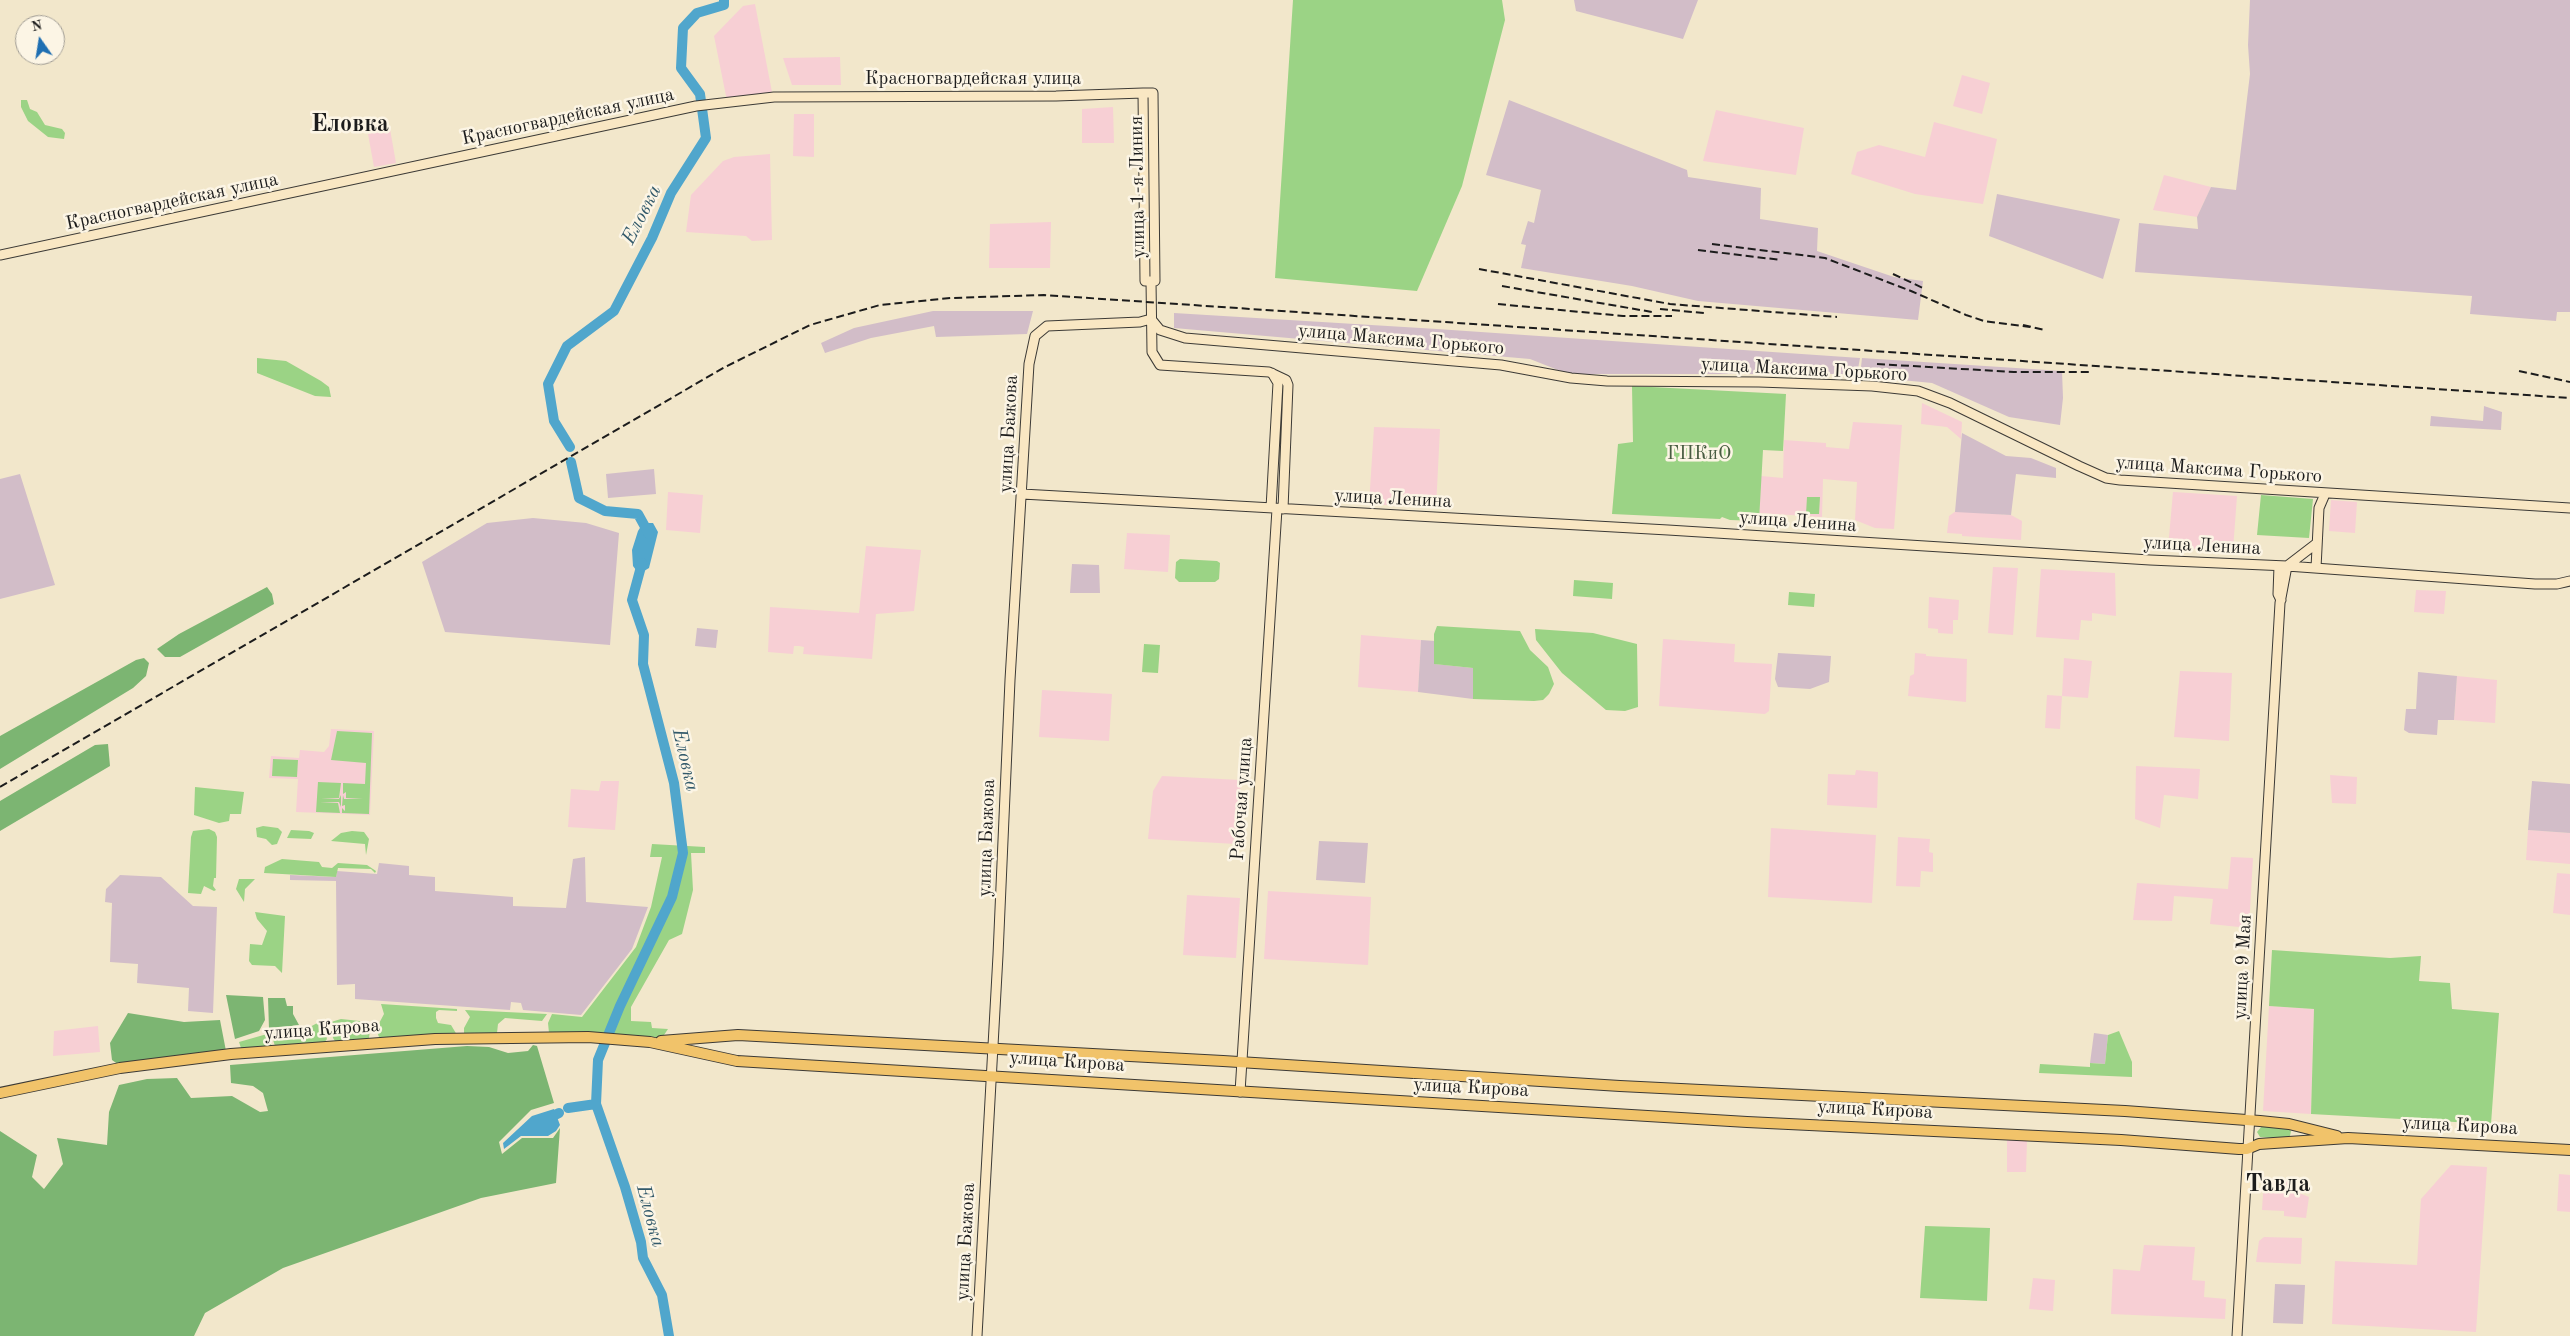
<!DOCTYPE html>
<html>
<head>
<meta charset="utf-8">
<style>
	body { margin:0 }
	#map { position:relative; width:2570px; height:1336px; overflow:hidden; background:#f2e7cb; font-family:"Old Standard TT",serif }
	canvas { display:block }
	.north { position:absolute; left:15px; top:15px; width:50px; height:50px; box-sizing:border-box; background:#fcf5e5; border:1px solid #a29e95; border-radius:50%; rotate:347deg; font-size:14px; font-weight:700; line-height:20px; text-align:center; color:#1c1c1c }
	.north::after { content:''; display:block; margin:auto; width:18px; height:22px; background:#1f6fb2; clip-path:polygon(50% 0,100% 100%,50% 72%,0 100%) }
</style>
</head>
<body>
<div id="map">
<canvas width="2570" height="1336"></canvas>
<div class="north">N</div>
</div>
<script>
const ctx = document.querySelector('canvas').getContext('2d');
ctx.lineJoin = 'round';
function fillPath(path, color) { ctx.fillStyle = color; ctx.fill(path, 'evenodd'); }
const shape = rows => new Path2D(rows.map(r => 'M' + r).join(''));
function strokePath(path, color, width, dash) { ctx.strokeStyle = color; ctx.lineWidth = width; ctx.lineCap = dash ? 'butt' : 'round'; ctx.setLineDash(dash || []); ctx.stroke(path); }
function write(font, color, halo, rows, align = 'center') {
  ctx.font = font + ' "Old Standard TT",serif'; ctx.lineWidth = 5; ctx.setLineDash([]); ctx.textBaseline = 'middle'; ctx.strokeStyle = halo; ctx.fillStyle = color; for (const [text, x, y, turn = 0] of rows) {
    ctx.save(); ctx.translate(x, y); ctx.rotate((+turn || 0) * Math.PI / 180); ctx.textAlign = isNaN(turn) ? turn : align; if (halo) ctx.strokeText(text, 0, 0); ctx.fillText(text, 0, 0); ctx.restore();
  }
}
fillPath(shape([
	[755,4,772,92,727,101,714,36,743,6],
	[840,57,841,85,792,85,783,58],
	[1962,75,1990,83,1982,114,1953,106],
	[1113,107,1114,143,1082,143,1082,109],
	[1716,110,1804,128,1796,175,1703,161],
	[794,114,814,114,814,157,793,156],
	[1934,122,1997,139,1983,204,1915,194,1851,174,1857,152,1879,145,1925,157],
	[390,129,396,163,374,167,368,134],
	[770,154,772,240,752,241,746,236,686,232,691,195,723,161,734,157],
	[2164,175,2211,187,2197,217,2153,210],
	[1051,222,1050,268,989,268,990,224],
	[1922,403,1962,422,1961,439,1947,427,1921,424],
	[1853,422,1902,425,1894,529,1875,528,1855,520,1857,482,1823,479,1822,517,1759,513,1761,476,1783,478,1784,440,1826,443,1826,447,1849,449],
	[1374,427,1440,429,1436,508,1369,504],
	[668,492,703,495,700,533,666,530],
	[2173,492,2237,496,2233,550,2168,548],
	[2331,500,2357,502,2355,533,2329,531],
	[1956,511,2011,515,2022,521,2021,540,1962,536,1962,534,1947,533,1949,516],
	[1127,533,1170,535,1168,572,1124,569],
	[866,546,921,550,914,611,876,614,872,659,803,654,804,647,799,646,794,646,793,654,768,652,770,607,859,613],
	[1993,567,2018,568,2013,635,1988,633],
	[2041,569,2115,573,2116,616,2092,613,2092,621,2081,620,2079,640,2036,637],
	[2416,590,2446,591,2444,614,2414,612],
	[1929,597,1959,600,1958,620,1953,620,1953,634,1938,633,1938,629,1928,628],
	[1361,635,1421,640,1418,692,1358,687],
	[1663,639,1735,644,1734,662,1772,664,1769,711,1765,714,1659,706],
	[1915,653,1926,654,1926,656,1967,659,1966,702,1908,696,1910,676,1914,674],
	[2064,658,2092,661,2088,698,2062,696,2060,729,2045,728,2047,695,2062,696],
	[2180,671,2232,673,2229,741,2174,737],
	[2457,676,2497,680,2495,723,2454,720],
	[1042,690,1112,694,1109,741,1039,737],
	[331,729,374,731,370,815,296,812,298,779,269,778,271,756,299,758,300,750,324,752,329,746],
	[2136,766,2200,769,2198,799,2164,795,2160,828,2135,819],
	[1856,770,1878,772,1877,808,1827,805,1828,774,1855,775],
	[2330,775,2357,777,2356,804,2332,803],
	[1162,776,1241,780,1236,844,1148,839,1153,791],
	[601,781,619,781,615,830,568,827,571,789,599,791],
	[1771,828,1876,835,1872,903,1768,897],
	[2528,830,2570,833,2570,864,2526,860],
	[1898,837,1930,839,1929,852,1933,853,1933,872,1921,871,1920,887,1896,886],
	[2231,857,2253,858,2249,928,2210,924,2213,899,2174,896,2172,921,2133,920,2137,883,2228,889],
	[2557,873,2570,874,2570,915,2553,913],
	[1268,891,1371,897,1368,965,1264,959],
	[1187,895,1240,898,1236,958,1183,955],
	[2269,1006,2314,1009,2311,1114,2263,1111],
	[98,1026,100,1052,53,1056,54,1031],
	[2007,1140,2027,1141,2026,1172,2007,1172],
	[2451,1165,2487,1167,2476,1332,2332,1324,2335,1261,2417,1265,2421,1199],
	[2559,1174,2570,1175,2570,1212,2557,1211],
	[2264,1178,2294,1180,2294,1191,2309,1197,2306,1218,2284,1216,2284,1211,2262,1210],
	[2264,1237,2302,1238,2301,1264,2256,1262,2259,1241],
	[2144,1245,2195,1247,2192,1280,2205,1281,2204,1297,2226,1299,2225,1319,2111,1314,2113,1269,2140,1271],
	[2033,1278,2055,1280,2053,1311,2029,1309]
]), '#f7cfd4');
fillPath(shape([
	[1574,0,1698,0,1683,39,1576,11],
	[2250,0,2570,0,2570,312,2557,312,2556,321,2470,314,2472,296,2135,272,2139,223,2198,229,2197,217,2211,187,2236,190,2250,74,2248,45],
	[1509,100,1687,170,1688,177,1761,188,1760,219,1818,228,1817,251,1894,277,1923,281,1918,320,1698,301,1632,286,1521,268,1526,245,1521,244,1528,221,1534,223,1541,190,1486,175],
	[1997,194,2120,219,2103,279,1989,236],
	[933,311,1033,311,1027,334,936,337,934,326,871,338,825,353,821,343,854,328],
	[1174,313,1437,329,1860,358,1857,374,1568,374,1530,359,1174,328],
	[1862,358,2062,371,2063,398,2060,425,2009,417,1932,383,1860,376],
	[2484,406,2502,412,2501,430,2430,426,2431,416,2483,421],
	[1962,433,2006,456,2031,458,2056,468,2056,478,2016,474,2011,515,1955,512],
	[654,469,656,494,608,498,606,474],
	[20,474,55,585,0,599,0,479],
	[533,518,586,523,619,533,610,645,445,632,422,562,487,523],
	[1072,564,1099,565,1100,593,1070,593],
	[697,628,718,630,716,648,695,646],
	[1421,640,1435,641,1435,664,1473,668,1473,699,1418,692],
	[1778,653,1831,656,1829,682,1810,689,1778,687,1775,679],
	[2418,672,2457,676,2454,720,2438,720,2437,735,2409,733,2404,730,2406,709,2416,709],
	[2532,781,2570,784,2570,833,2528,830],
	[1319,841,1368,843,1365,883,1316,880],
	[585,857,586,902,648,907,632,949,581,1015,523,1010,521,1003,511,1002,510,1010,355,999,355,984,337,985,336,881,290,880,290,875,336,877,337,871,377,874,379,863,409,866,409,875,435,877,435,891,513,897,513,906,566,908,573,859],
	[120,875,161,877,193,906,217,907,213,1013,188,1011,189,988,137,983,138,964,110,962,112,903,105,902,106,889],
	[2094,1033,2108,1035,2105,1064,2090,1063],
	[2275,1284,2305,1285,2303,1324,2273,1323]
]), '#d2bdc8');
fillPath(shape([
	[1293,0,1502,0,1505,20,1462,186,1417,291,1275,278],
	[21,100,27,100,30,109,37,112,45,125,62,129,65,133,64,139,48,137,28,121,21,107],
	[257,358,286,361,321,381,329,387,331,397,315,396,257,373],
	[1632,386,1786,394,1783,451,1763,450,1759,521,1730,520,1722,517,1720,519,1612,514,1618,444,1633,442],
	[2261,495,2313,499,2309,538,2257,535],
	[1807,497,1820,497,1819,514,1806,514],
	[1180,559,1217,561,1220,563,1219,579,1215,582,1179,582,1175,578,1176,562],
	[1574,580,1613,583,1612,599,1573,596],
	[1789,592,1815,594,1814,607,1788,605],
	[1437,626,1520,631,1530,650,1548,667,1554,684,1549,694,1543,700,1534,701,1473,699,1473,668,1434,664,1434,634],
	[1535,629,1593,633,1637,644,1638,707,1625,711,1606,710,1562,673,1536,640],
	[1144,644,1160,645,1158,673,1142,672],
	[337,731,372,733,369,814,342,813,342,808,345,811,345,805,342,806,343,795,344,799,363,799,346,798,346,792,343,794,343,783,365,784,366,763,331,760],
	[273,759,298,760,297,777,272,776],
	[318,782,341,783,339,798,321,798,339,799,341,795,341,807,339,802,320,802,338,803,340,813,316,812],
	[195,787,244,792,241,814,230,814,229,821,219,823,194,815],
	[263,826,278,828,282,832,277,844,272,845,266,839,257,837,256,828],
	[209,829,215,832,217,837,216,878,214,878,213,886,216,890,214,891,204,886,201,894,188,893,191,837,193,831],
	[291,830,309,831,314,833,311,839,287,838],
	[352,831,364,832,369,839,366,855,365,844,331,841,341,833],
	[652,844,705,847,705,853,691,853,693,890,682,934,669,940,631,1007,631,1021,651,1022,652,1028,668,1029,662,1038,549,1033,548,1023,552,1014,582,1017,636,947,651,907,662,857,650,857],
	[282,859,319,862,322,867,332,868,338,863,367,865,376,871,375,873,371,869,338,868,336,877,264,873,265,867],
	[239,879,255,879,245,889,244,902,236,889],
	[255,912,285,916,282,973,275,966,252,965,249,961,250,944,262,945,267,931,257,919],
	[2272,950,2390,958,2421,956,2419,981,2450,983,2452,1009,2499,1013,2491,1124,2311,1114,2314,1009,2269,1006],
	[381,1004,457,1009,457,1011,439,1010,436,1012,436,1018,438,1023,451,1025,457,1035,385,1039,379,1037,376,1029,384,1014],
	[465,1010,547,1014,542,1021,505,1018,498,1024,497,1033,464,1034,464,1028,470,1017],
	[341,1019,360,1021,370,1028,369,1039,339,1043,335,1041,333,1038,331,1022],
	[321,1021,327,1039,324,1043,275,1046,271,1034,308,1028],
	[2119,1031,2132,1062,2132,1077,2039,1073,2040,1064,2090,1067,2090,1063,2105,1064,2108,1035],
	[267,1034,272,1047,246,1049,241,1048,239,1042],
	[2262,1126,2288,1128,2291,1131,2290,1136,2286,1139,2260,1137,2257,1132],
	[1925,1226,1990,1228,1987,1301,1920,1298]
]), '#9bd385');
fillPath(shape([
	[267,587,272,594,274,604,180,657,165,657,157,649,179,634],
	[144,658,149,663,146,676,133,688,0,769,0,736,136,660],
	[108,744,110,766,0,831,0,801,95,745],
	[226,995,263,997,265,1020,259,1031,235,1039],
	[268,998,285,998,287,1006,293,1006,293,1014,299,1025,269,1029],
	[128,1013,184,1022,220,1020,226,1051,119,1065,112,1060,110,1043],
	[533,1045,537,1046,554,1103,531,1110,499,1142,502,1154,522,1138,553,1138,560,1128,556,1183,481,1198,283,1268,205,1313,194,1336,0,1336,0,1131,37,1155,32,1177,44,1189,63,1164,57,1138,107,1145,109,1112,119,1085,147,1079,177,1078,191,1098,232,1096,260,1112,268,1111,263,1093,253,1086,231,1083,230,1065,467,1046,489,1047,508,1053,528,1051]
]), '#7cb572');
fillPath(shape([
	[643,523,653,523,658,532,649,568,639,574,633,566,632,550,638,531],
	[554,1109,560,1125,556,1131,548,1136,521,1136,504,1149,503,1143,532,1116]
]), '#50a6cc');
strokePath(shape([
	[570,447,554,421,548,384,567,346,614,311,652,238,671,193,706,138,700,94,681,68,683,28,697,13,724,5,724,0],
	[571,462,579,498,605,511,638,514,649,534],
	[642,563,632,600,644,635,643,664,674,783,683,853,672,897,620,1006,598,1060,596,1104,625,1187,641,1242,643,1258,662,1295,669,1336],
	[568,1108,596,1104],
	[555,1115,559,1113]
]), '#50a6cc', 10);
const secondary = shape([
	[0,255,696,106,774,97,1056,96,1143,93,1153,93,1155,281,1145,281,1143,93],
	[1151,281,1152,352,1160,365,1269,372,1286,380,1288,385,1283,509],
	[1022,494,1668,530,2150,560,2287,566,2535,584,2557,584,2570,581],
	[1271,508,1278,383,1272,373],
	[2279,566,2278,594,2281,600],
	[2316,568,2319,508,2325,494],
	[1240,1092,1277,509],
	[977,1336,998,955,1010,680,1029,364,1035,336,1047,326,1140,322,1151,319,1160,330,1185,338,1501,365,1571,378,1607,381,1759,382,1872,386,1918,391,1950,403,2079,466,2106,478,2120,480,2570,508],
	[2237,1336,2280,603,2287,566,2317,543]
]);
const primary = shape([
	[661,1041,738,1035,1223,1061,1620,1086,2125,1111,2260,1121,2289,1124,2337,1136],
	[0,1093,120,1068,231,1054,435,1039,588,1037,650,1042,737,1061,1747,1122,2121,1140,2239,1149,2247,1149,2259,1144,2348,1138,2570,1150]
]);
strokePath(secondary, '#3c3a36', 11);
strokePath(primary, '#3c3a36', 12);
strokePath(secondary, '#f9e7c3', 9);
strokePath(primary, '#f1c36a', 10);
strokePath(shape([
	[1712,244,1825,258,1911,291,1966,315,1984,321,2030,327],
	[1698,250,1781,260],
	[1479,269,1670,304,1837,317],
	[1893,274,1923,288],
	[1502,286,1652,312],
	[1498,304,1623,316,1672,316],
	[1660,309,1704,313],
	[2023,325,2045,330],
	[1877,364,2014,372,2092,372],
	[2519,371,2570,382],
	[0,787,725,367,810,325,880,305,951,298,1044,295,2570,398]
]), '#1c1c1c', 2, [8, 4]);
write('19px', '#1c1c1c', '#fcf5e5', [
	["Красногвардейская улица",973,79],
	["Красногвардейская улица",568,117,-12],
	["улица 1-я Линия",1138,187,-91],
	["Красногвардейская улица",172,202,-12],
	["улица Максима Горького",1401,340,5],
	["улица Максима Горького",1804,370,3],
	["улица Бажова",1009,434,-87],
	["улица Максима Горького",2219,470,4],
	["улица Ленина",1393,499,3],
	["улица Ленина",1798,522,4],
	["улица Ленина",2202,546,3],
	["Рабочая улица",1242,799,-86],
	["улица Бажова",987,838,-88],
	["улица 9 Мая",2243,967,-87],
	["улица Кирова",322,1030,-4],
	["улица Кирова",1067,1062,4],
	["улица Кирова",1471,1088,3],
	["улица Кирова",1875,1110,3],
	["улица Кирова",2460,1126,3],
	["улица Бажова",966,1242,-87]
]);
write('19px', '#485c41', '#fcf5e5', [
	["ГПКиО",1699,454]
]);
write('italic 20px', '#335a6b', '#fcf5e5', [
	["Еловка",642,215,-63],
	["Еловка",685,760,77],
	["Еловка",650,1216,75]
]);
write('bold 24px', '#1c1c1c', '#fcf5e5', [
	["Еловка",350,125],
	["Тавда",2278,1185]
]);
</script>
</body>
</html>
